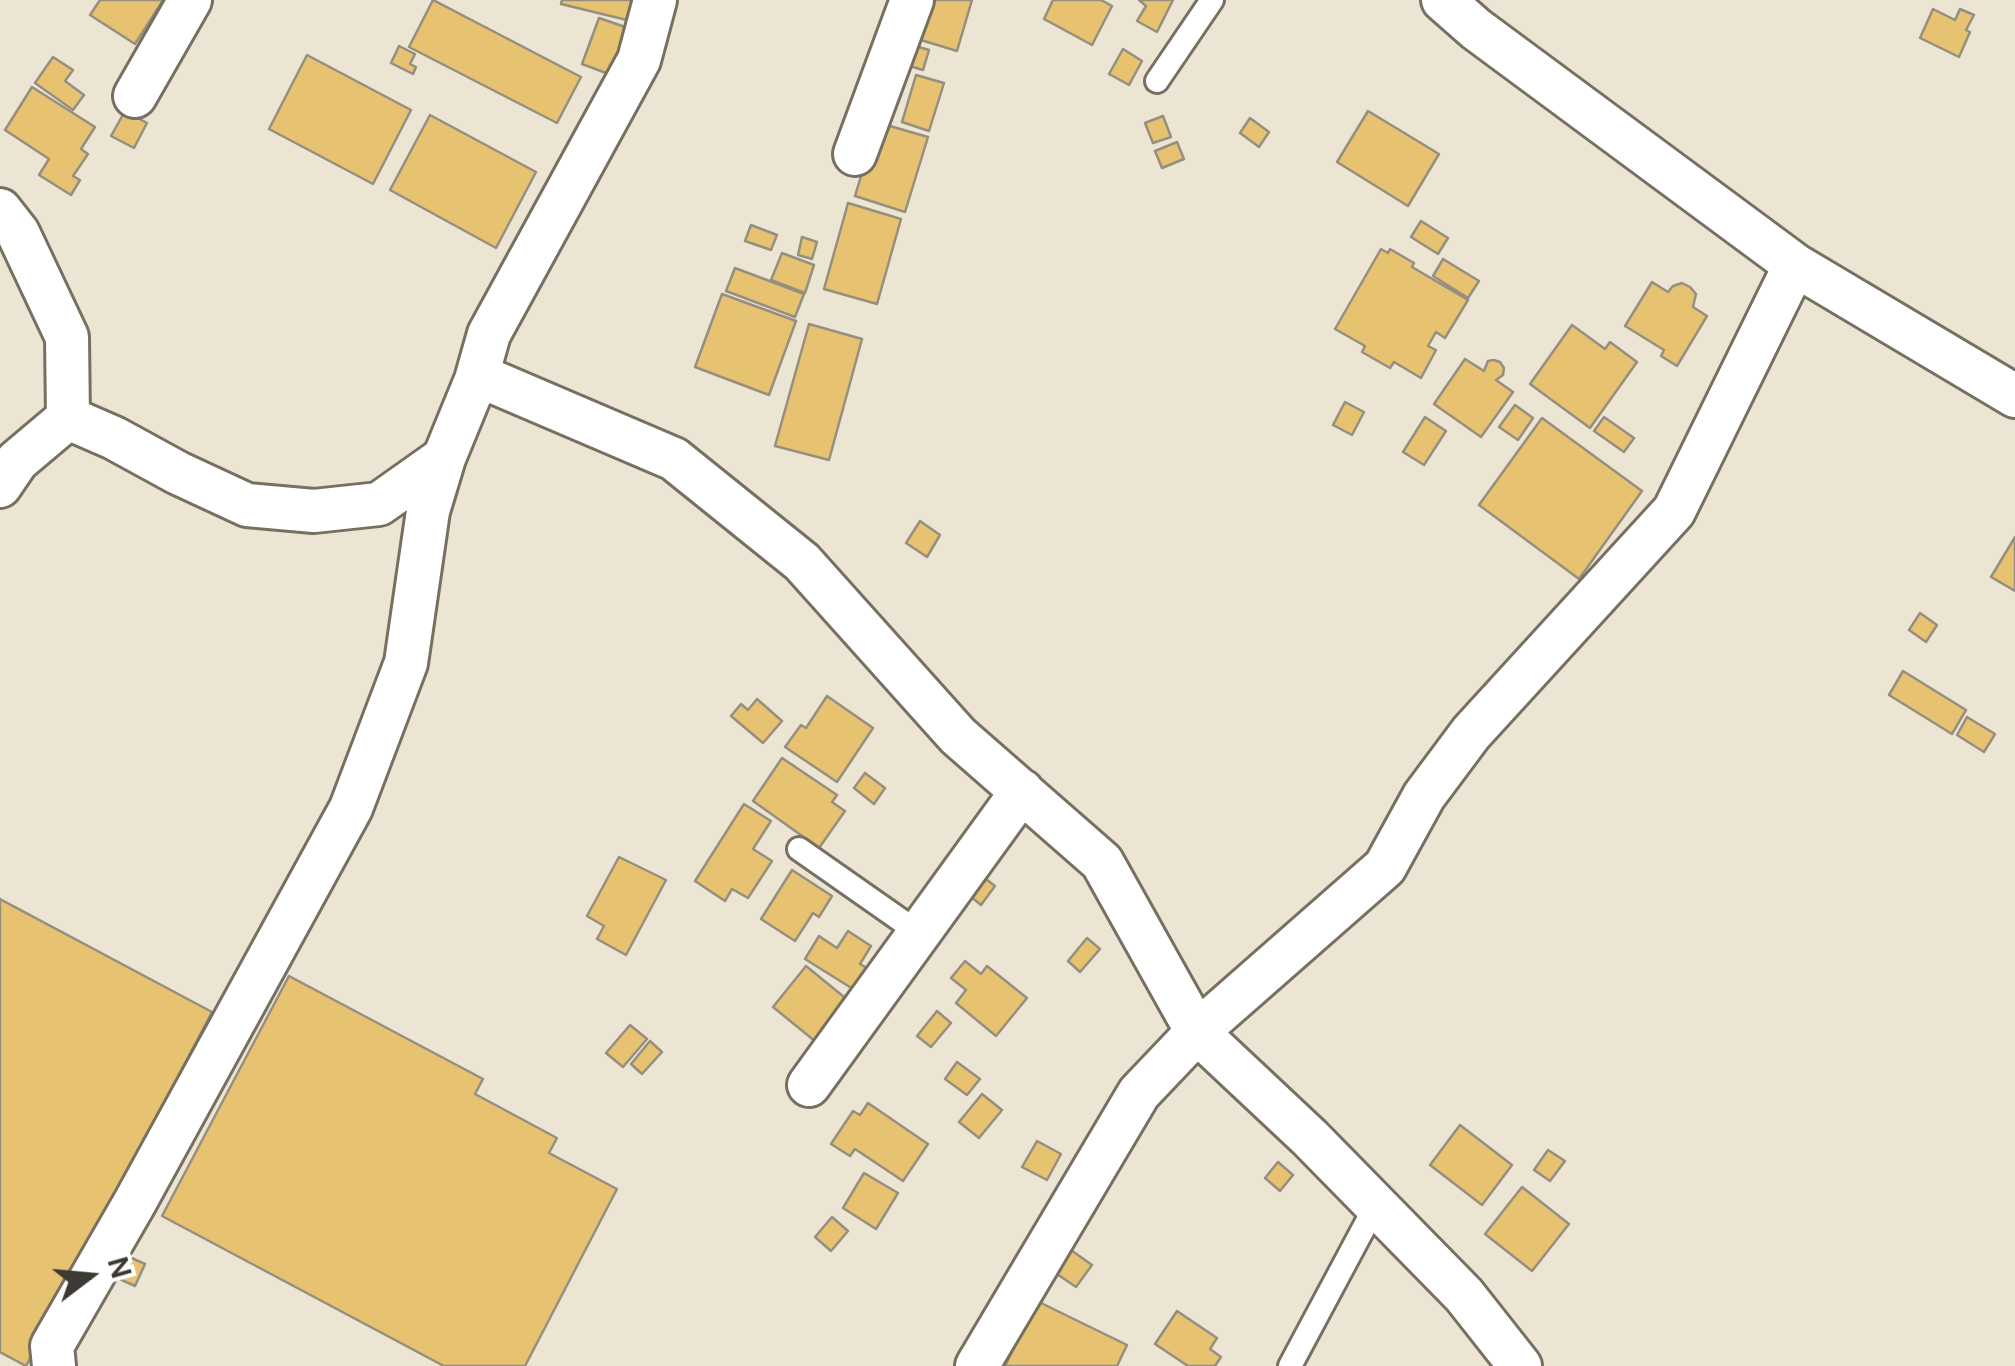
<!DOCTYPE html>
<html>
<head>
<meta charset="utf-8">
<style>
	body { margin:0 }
	#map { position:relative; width:2015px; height:1366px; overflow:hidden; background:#ede5d4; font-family:"DM Sans",sans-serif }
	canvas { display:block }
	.north { position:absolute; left:40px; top:1226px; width:100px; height:100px; -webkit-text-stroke:8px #fff; paint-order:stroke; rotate:74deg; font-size:28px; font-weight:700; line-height:40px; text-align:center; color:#3d3a33 }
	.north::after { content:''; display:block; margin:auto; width:35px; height:45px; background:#3d3a33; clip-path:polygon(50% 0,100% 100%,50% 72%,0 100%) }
</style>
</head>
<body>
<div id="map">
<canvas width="2015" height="1366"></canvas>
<div class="north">N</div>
</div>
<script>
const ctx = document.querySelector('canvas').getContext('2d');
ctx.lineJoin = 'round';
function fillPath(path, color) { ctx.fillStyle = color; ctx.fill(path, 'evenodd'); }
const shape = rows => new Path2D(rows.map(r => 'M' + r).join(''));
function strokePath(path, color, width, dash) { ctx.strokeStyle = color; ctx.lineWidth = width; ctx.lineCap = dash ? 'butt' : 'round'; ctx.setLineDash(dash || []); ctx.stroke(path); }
const building = shape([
	[100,0,163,0,135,44,90,15,100,0],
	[433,0,581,77,557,123,409,47,433,0],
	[562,0,636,0,631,21,561,4,562,0],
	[922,0,972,0,957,51,911,37,922,0],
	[1053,0,1101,0,1112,6,1092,45,1044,19,1053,0],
	[1139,0,1173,0,1157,32,1137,21,1146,6,1139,0],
	[1933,9,1955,20,1960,9,1974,15,1966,30,1970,32,1959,57,1920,38,1933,9],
	[599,18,631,29,614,76,582,64,599,18],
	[902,42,929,50,923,70,896,62,902,42],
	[399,46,415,54,410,64,416,67,413,74,391,63,399,46],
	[1123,49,1142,61,1129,85,1109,74,1123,49],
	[307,55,411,110,373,184,269,129,307,55],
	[53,57,73,70,65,81,84,95,73,110,35,83,53,57],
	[916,75,944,83,929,131,902,122,916,75],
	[32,87,95,127,81,149,88,154,73,176,80,180,71,195,39,175,49,159,5,130,32,87],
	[125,111,147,123,134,148,111,136,125,111],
	[1368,111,1439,154,1408,206,1337,162,1368,111],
	[430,115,536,172,496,248,390,190,430,115],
	[1163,116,1171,137,1153,143,1145,123,1163,116],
	[1250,118,1269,132,1259,147,1240,133,1250,118],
	[883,124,928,137,905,212,855,196,867,156,883,124],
	[1177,142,1184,159,1162,168,1155,151,1177,142],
	[848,203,901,219,877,304,824,289,848,203],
	[1421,221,1448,238,1438,254,1411,237,1421,221],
	[751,225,777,235,771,250,745,241,751,225],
	[802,237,817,242,812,259,798,255,802,237],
	[1381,249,1388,253,1390,249,1414,263,1412,267,1468,300,1445,338,1436,332,1428,346,1436,350,1421,378,1394,362,1390,368,1362,352,1365,346,1335,329,1381,249],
	[782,253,814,265,805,293,771,280,782,253],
	[1443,259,1479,281,1468,298,1433,276,1443,259],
	[735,268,804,294,795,317,726,291,735,268],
	[1652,282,1668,292,1673,286,1682,283,1690,287,1696,294,1693,307,1707,316,1677,366,1661,356,1664,350,1625,326,1652,282],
	[722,294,796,321,769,395,695,367,722,294],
	[809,324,862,339,829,460,775,446,809,324],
	[1572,325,1605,349,1610,342,1637,362,1590,428,1530,384,1572,325],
	[1465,359,1484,371,1488,361,1494,360,1500,362,1504,368,1503,375,1496,380,1513,392,1481,437,1434,404,1465,359],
	[1345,402,1364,412,1352,435,1333,425,1345,402],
	[1515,405,1533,418,1518,440,1499,427,1515,405],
	[1425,417,1446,431,1424,465,1403,452,1425,417],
	[1604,417,1634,438,1624,452,1594,431,1604,417],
	[1542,418,1642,491,1579,579,1479,505,1542,418],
	[920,521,940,535,927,557,906,543,920,521],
	[2015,537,2015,591,1991,577,2015,537],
	[1920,613,1937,625,1926,642,1909,630,1920,613],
	[1903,671,1966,710,1952,734,1889,695,1903,671],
	[827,696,873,728,837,782,785,747,801,725,806,728,827,696],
	[757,699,782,721,763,743,731,716,741,704,748,710,757,699],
	[1967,717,1995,734,1984,752,1957,735,1967,717],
	[782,758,837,795,832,802,845,811,819,848,753,801,782,758],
	[865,773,885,788,874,804,854,788,865,773],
	[744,804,771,821,753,849,772,861,748,898,732,889,725,901,695,881,744,804],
	[619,857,666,880,626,955,597,939,604,926,587,916,619,857],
	[792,870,832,896,819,917,813,913,795,941,761,919,792,870],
	[977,872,995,886,981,905,963,890,977,872],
	[0,899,212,1012,26,1366,0,1352,0,899],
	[848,931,871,946,860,964,867,968,853,989,805,959,819,936,837,948,848,931],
	[1087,938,1100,949,1080,972,1068,961,1087,938],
	[965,961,981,974,987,966,1027,998,996,1036,956,1003,966,990,951,978,965,961],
	[806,966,849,1001,816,1042,773,1007,806,966],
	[289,976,483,1079,475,1094,557,1138,549,1153,617,1189,525,1366,444,1366,162,1216,289,976],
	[937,1011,951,1023,931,1047,917,1036,937,1011],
	[630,1025,647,1039,623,1067,606,1053,630,1025],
	[650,1041,662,1052,642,1074,631,1064,650,1041],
	[957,1062,980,1079,967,1095,945,1079,957,1062],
	[982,1094,1002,1110,979,1138,959,1122,982,1094],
	[868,1103,928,1144,903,1181,855,1149,850,1156,831,1144,853,1111,860,1115,868,1103],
	[1460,1125,1512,1165,1482,1205,1430,1165,1460,1125],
	[1037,1141,1061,1154,1047,1180,1022,1167,1037,1141],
	[1548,1150,1565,1161,1550,1181,1534,1170,1548,1150],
	[1278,1162,1293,1175,1280,1191,1265,1178,1278,1162],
	[864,1173,898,1193,876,1229,843,1208,864,1173],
	[1522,1187,1569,1224,1532,1271,1485,1234,1522,1187],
	[832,1217,848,1231,831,1251,815,1237,832,1217],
	[1071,1250,1092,1265,1076,1287,1054,1272,1071,1250],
	[116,1251,145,1264,135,1286,106,1273,116,1251],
	[1037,1301,1127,1345,1117,1366,1005,1366,1037,1301],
	[1177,1311,1217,1338,1210,1349,1221,1357,1215,1366,1188,1366,1155,1344,1177,1311]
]);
fillPath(building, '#e7c271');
strokePath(building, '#968f7f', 2.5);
const lane = shape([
	[1157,81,1212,0],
	[799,849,919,933],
	[1290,1366,1376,1205]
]);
const street = shape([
	[1443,0,1476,29,1795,265,2015,396],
	[135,96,190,0],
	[855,154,912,0],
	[0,210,18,233,67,337,68,418],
	[476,380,496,383,674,459,802,562,958,736,1102,862,1197,1032,1310,1138,1464,1295,1520,1366],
	[0,486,17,461,68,418,114,438,178,473,247,505,314,511,379,504,444,458],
	[809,1085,1022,791],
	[54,1366,52,1346,135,1202,351,808,406,663,428,511,444,458,476,380,489,334,639,60,655,0],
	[977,1366,1139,1093,1197,1032,1385,867,1424,796,1471,733,1674,511,1795,265]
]);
strokePath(lane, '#777061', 28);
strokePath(street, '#777061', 48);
strokePath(lane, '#fff', 22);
strokePath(street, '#fff', 42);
</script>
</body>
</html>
